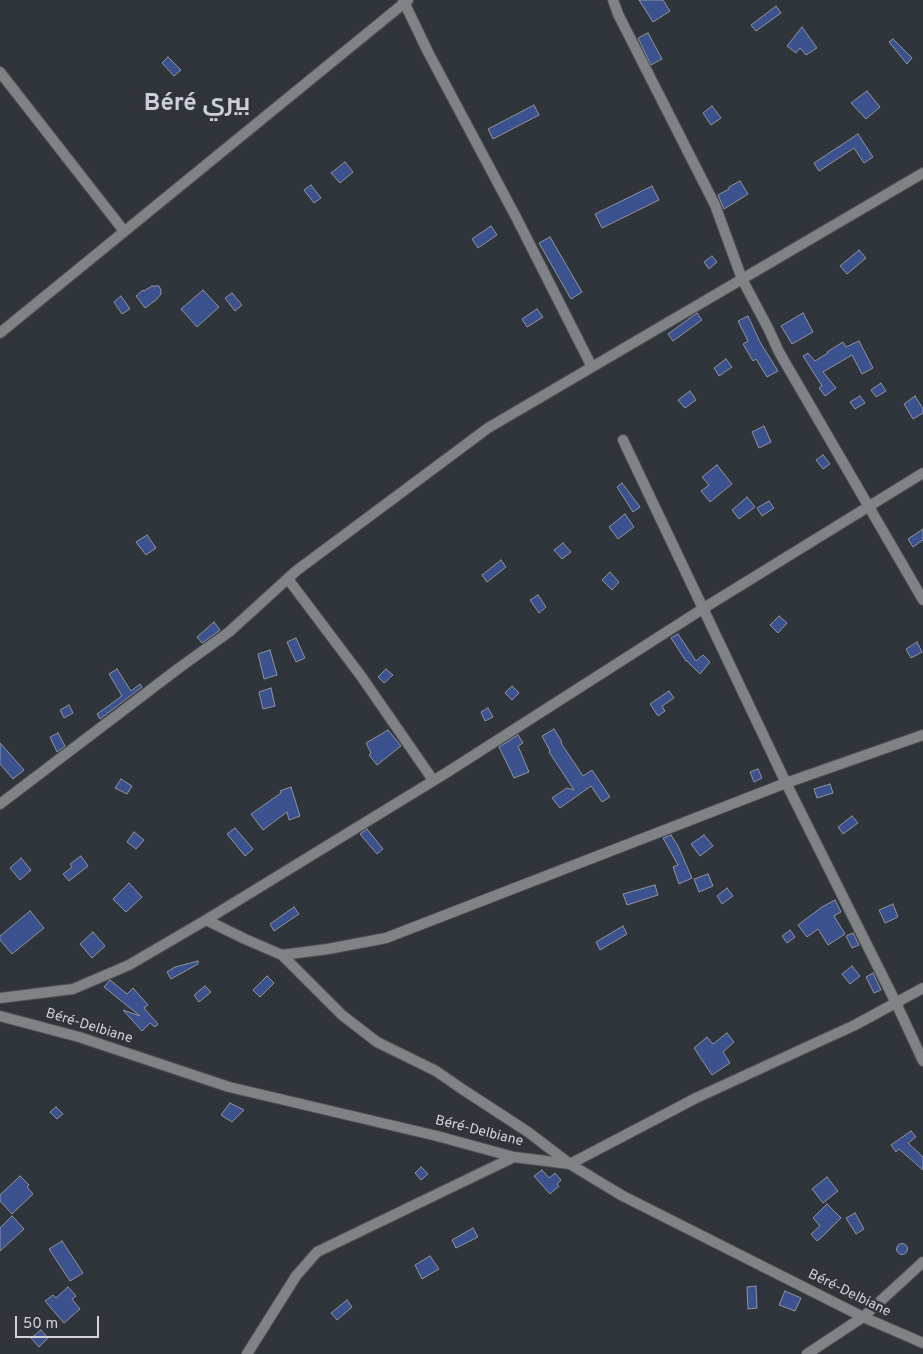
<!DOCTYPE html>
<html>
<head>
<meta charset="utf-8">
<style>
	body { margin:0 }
	#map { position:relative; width:923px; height:1354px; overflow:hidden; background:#30343b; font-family:Overpass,sans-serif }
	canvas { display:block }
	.scale { position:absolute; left:15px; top:1316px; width:84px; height:22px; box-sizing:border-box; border:2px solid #d1d3d8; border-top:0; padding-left:6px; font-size:15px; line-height:18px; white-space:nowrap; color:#d1d3d8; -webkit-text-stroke:4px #30343b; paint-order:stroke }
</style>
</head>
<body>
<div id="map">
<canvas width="923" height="1354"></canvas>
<div class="scale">50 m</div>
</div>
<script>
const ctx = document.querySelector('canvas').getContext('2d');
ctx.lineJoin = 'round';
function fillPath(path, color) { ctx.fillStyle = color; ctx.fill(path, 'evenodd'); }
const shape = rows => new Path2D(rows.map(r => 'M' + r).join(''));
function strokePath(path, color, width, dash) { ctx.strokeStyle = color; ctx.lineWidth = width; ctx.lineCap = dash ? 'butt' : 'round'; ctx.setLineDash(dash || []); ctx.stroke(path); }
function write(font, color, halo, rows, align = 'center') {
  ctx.font = font + ' Overpass,Cairo,sans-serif'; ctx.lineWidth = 5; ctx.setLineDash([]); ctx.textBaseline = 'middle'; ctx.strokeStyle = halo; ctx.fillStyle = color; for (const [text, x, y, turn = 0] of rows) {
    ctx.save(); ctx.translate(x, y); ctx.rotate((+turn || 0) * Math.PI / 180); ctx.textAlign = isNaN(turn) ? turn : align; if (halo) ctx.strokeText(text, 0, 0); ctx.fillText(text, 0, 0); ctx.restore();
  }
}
const building = shape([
	[639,0,663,0,670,11,653,22,639,0],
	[776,6,781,13,756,31,751,25,776,6],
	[802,27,817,48,806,55,800,48,796,53,787,46,802,27],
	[648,33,662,59,651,65,638,38,648,33],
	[893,39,912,58,907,64,889,42,893,39],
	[168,57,181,70,174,76,162,63,168,57],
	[867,91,880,107,866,119,851,103,867,91],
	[534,105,539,115,493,139,488,129,534,105],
	[712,106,721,118,711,125,703,113,712,106],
	[858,134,873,157,864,163,854,148,819,171,814,163,858,134],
	[345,162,353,172,340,183,331,173,345,162],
	[740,181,748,194,724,209,718,195,729,189,729,187,740,181],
	[311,185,321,198,314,203,304,190,311,185],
	[652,186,659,200,602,228,595,214,652,186],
	[491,226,497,235,478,248,472,239,491,226],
	[550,237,582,292,571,299,539,243,550,237],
	[859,250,866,258,847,274,840,266,859,250],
	[712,256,717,262,709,269,704,262,712,256],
	[152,286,159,286,161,290,161,294,156,300,145,308,136,296,143,290,144,291,152,286],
	[203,290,219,307,197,327,181,309,203,290],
	[232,293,242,305,235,311,225,298,232,293],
	[121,296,130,309,122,314,114,302,121,296],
	[537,309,543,317,527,327,522,319,537,309],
	[697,313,702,320,673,341,668,334,697,313],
	[803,313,813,332,792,344,781,326,803,313],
	[748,316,760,342,778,371,767,377,756,359,753,361,743,344,748,341,738,321,748,316],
	[859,341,873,368,862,374,852,355,823,372,836,388,825,396,819,388,822,386,803,356,808,353,815,361,828,353,827,352,843,342,846,347,859,341],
	[726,359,732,367,719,376,714,368,726,359],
	[881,383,886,391,876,397,871,390,881,383],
	[690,391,696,400,685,408,678,400,690,391],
	[860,396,865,403,855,409,850,402,860,396],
	[915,396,923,409,923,413,913,419,904,404,915,396],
	[764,426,771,442,759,448,752,432,764,426],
	[823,455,830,464,823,469,816,460,823,455],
	[717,465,732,484,710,502,701,491,709,485,702,477,717,465],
	[622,483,640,507,633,512,617,487,622,483],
	[747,497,755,507,739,519,732,510,747,497],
	[769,501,774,508,762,516,757,508,769,501],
	[625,514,634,527,618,539,609,527,625,514],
	[923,529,923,540,913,547,908,539,923,529],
	[147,535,156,548,146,555,136,542,147,535],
	[563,543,571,552,562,559,554,550,563,543],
	[501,560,506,567,487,582,482,575,501,560],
	[610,572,619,582,612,590,602,580,610,572],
	[538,595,546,607,539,613,530,600,538,595],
	[779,616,787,623,778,633,770,625,779,616],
	[214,622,220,630,202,643,197,637,214,622],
	[678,634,696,661,703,655,710,662,700,674,687,661,686,661,671,638,678,634],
	[296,638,305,658,296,662,287,642,296,638],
	[917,642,922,652,911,658,906,649,917,642],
	[270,650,277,675,264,679,258,654,270,650],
	[117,669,131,691,140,684,142,687,100,719,97,714,122,696,109,674,117,669],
	[386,669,393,675,384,683,378,677,386,669],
	[512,686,519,693,512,700,505,693,512,686],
	[271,688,275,706,263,709,259,692,271,688],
	[669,691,674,698,662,706,665,711,658,716,650,704,669,691],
	[69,705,73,713,64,718,60,710,69,705],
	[488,708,493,717,485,721,481,712,488,708],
	[554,729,562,742,561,743,583,776,592,770,610,797,602,802,591,786,560,808,552,798,567,788,574,790,549,752,550,751,542,736,554,729],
	[388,730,401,746,377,765,369,755,371,753,366,743,388,730],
	[58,733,65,746,57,752,50,737,58,733],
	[518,735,523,743,518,746,529,772,514,778,499,747,518,735],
	[0,743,24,770,13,779,0,764,0,743],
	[758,769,762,778,754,782,750,772,758,769],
	[121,779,132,786,127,794,115,788,121,779],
	[830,784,833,793,817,798,814,789,830,784],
	[291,787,300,816,289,820,287,812,263,830,251,814,281,793,280,791,291,787],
	[852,816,858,823,843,834,838,827,852,816],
	[235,828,253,849,245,856,227,834,235,828],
	[367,829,383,849,377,854,360,834,367,829],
	[134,832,144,840,136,849,127,842,134,832],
	[671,835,678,846,692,878,679,884,673,867,678,865,663,838,671,835],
	[704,835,713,846,700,856,691,844,704,835],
	[81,856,88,866,69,881,63,874,72,867,70,864,81,856],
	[21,858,31,870,20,880,10,868,21,858],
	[708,874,713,886,699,892,694,879,708,874],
	[129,883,142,897,126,912,113,899,129,883],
	[655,885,658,895,627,905,623,894,655,885],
	[727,888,733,896,722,904,717,896,727,888],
	[835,900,841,912,834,916,845,934,828,945,818,929,807,937,798,925,822,907,835,900],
	[893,904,898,917,885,923,879,910,893,904],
	[294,907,299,914,274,931,270,924,294,907],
	[30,911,44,928,12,954,0,940,0,936,30,911],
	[623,926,627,934,600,950,596,942,623,926],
	[790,930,795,937,787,943,782,936,790,930],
	[93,932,105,946,92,958,80,944,93,932],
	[853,933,859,945,852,948,846,936,853,933],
	[198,961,198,964,171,979,167,972,175,967,198,961],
	[852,966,860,976,850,984,842,974,852,966],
	[873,973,881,990,874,993,866,977,873,973],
	[267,976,274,983,260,997,253,990,267,976],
	[110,980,127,994,133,988,148,1005,144,1008,158,1024,155,1027,150,1023,142,1031,123,1010,140,1016,104,987,110,980],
	[205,986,211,992,199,1002,194,995,205,986],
	[727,1033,734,1042,723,1052,730,1063,712,1075,694,1048,707,1037,713,1044,727,1033],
	[230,1103,244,1110,232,1122,221,1115,230,1103],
	[56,1107,63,1114,57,1119,50,1112,56,1107],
	[911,1131,916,1137,908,1143,923,1157,923,1170,899,1149,896,1152,891,1145,911,1131],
	[421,1167,428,1174,421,1180,415,1173,421,1167],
	[542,1170,549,1178,555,1173,561,1180,557,1184,559,1186,550,1194,534,1176,542,1170],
	[20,1176,29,1185,27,1187,33,1194,12,1214,0,1201,0,1195,20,1176],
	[827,1177,838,1191,823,1203,812,1189,827,1177],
	[827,1204,841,1218,823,1236,817,1241,811,1234,820,1226,813,1218,827,1204],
	[855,1213,864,1229,856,1234,846,1218,855,1213],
	[12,1216,24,1229,0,1251,0,1228,12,1216],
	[473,1228,478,1237,456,1248,452,1240,473,1228],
	[62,1241,83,1273,70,1281,49,1249,62,1241],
	'896.5 1249a5.5 5.5 0 1 1 11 0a5.5 5.5 0 1 1-11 0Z',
	[430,1256,439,1269,422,1279,415,1265,430,1256],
	[756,1286,757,1308,748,1309,747,1287,756,1286],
	[68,1287,76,1296,72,1299,80,1309,64,1323,45,1301,53,1295,56,1298,68,1287],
	[785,1291,801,1298,795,1311,779,1305,785,1291],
	[347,1300,352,1307,337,1320,331,1313,347,1300],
	[41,1330,48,1338,39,1347,31,1338,41,1330]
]);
fillPath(building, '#3c528e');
strokePath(building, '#90949d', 1);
const minor = shape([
	[403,0,428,52,517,219,592,367],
	[613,0,618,14,715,205,742,279,768,328,779,352,923,600],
	[0,72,124,231],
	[0,333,408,0],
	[623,440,786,783,896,1003,923,1061],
	[288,579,361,676,433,780],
	[0,804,179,668,229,632,296,571,488,428,923,173],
	[206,920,245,939,282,955,328,949,386,938,786,783,923,735],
	[282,955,342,1015,377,1042,436,1071,462,1089,528,1132,570,1164,696,1098,855,1025,923,988],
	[0,998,73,989,129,965,206,920,446,773,704,608,923,473],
	[247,1354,296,1276,317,1252,514,1157],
	[807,1354,863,1317,923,1262]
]);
const tertiary = shape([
	[0,1016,79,1037,229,1087,437,1136,514,1157,570,1164,621,1195,863,1317,923,1343]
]);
strokePath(minor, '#4d5157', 12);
strokePath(tertiary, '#4d5157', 12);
strokePath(minor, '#808286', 10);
strokePath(tertiary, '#808286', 10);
write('14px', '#d1d3d8', '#30343b', [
	["Béré-Delbiane",89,1027,17],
	["Béré-Delbiane",479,1132,14],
	["Béré-Delbiane",849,1294,26]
]);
write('bold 24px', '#cacfd9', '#30343b', [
	["Béré بيري",197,105]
]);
</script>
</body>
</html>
